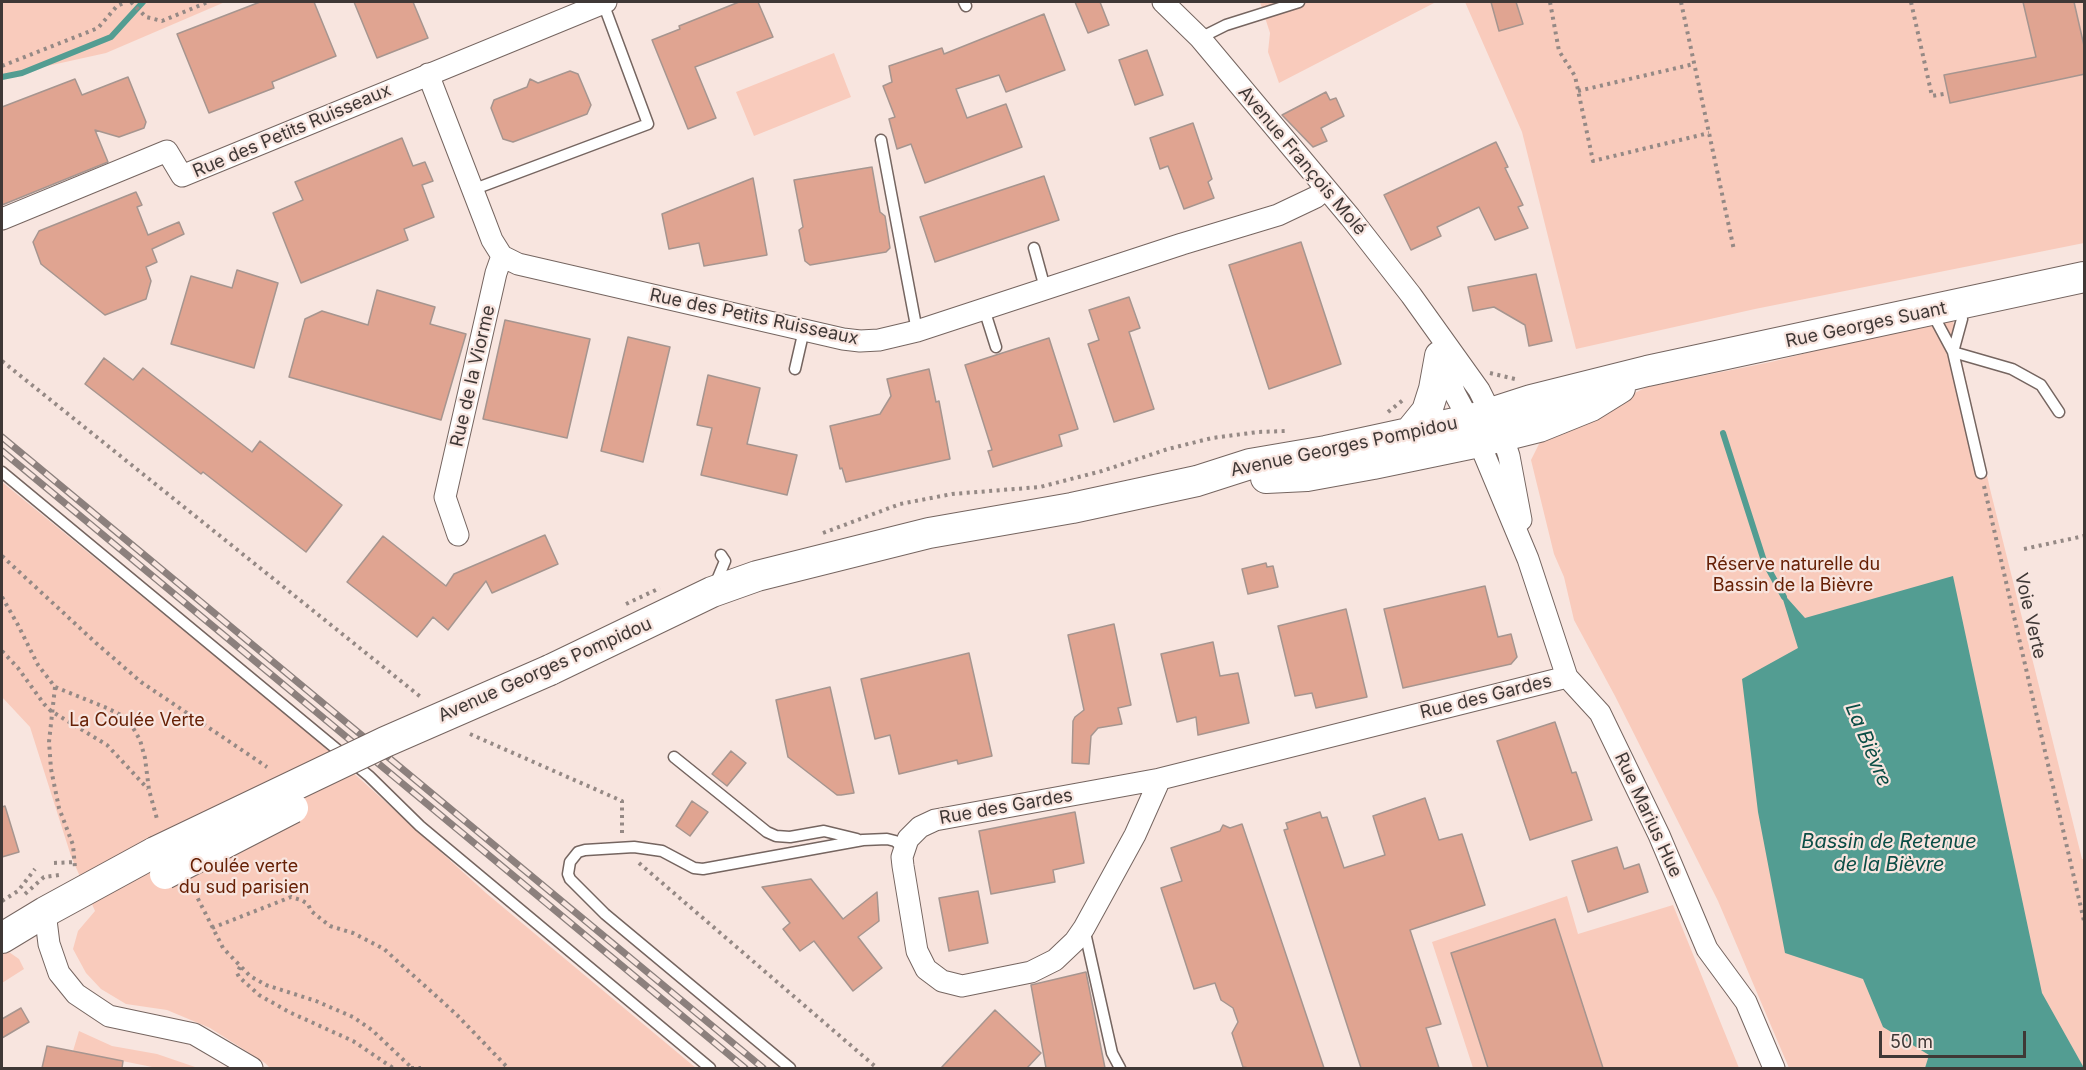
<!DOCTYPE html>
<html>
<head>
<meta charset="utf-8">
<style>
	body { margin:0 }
	#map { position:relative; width:2086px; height:1070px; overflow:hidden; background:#f8e5df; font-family:Inter,sans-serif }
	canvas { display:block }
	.frame { position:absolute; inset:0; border:3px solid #3f3836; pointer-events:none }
	.scale { position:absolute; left:1879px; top:1031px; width:147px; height:27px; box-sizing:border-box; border:3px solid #3f3836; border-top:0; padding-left:8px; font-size:18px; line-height:21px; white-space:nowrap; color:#3f3836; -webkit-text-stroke:4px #f8e5df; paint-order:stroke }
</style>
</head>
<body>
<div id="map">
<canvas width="2086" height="1070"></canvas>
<div class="frame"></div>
<div class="scale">50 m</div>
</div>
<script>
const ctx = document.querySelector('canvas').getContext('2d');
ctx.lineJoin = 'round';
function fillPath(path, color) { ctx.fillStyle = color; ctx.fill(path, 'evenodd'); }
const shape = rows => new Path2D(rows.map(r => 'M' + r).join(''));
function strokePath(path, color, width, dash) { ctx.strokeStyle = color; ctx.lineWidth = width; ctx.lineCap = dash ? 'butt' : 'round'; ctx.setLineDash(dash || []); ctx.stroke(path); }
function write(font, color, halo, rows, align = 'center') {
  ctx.font = font + ' Inter,sans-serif'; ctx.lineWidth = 4.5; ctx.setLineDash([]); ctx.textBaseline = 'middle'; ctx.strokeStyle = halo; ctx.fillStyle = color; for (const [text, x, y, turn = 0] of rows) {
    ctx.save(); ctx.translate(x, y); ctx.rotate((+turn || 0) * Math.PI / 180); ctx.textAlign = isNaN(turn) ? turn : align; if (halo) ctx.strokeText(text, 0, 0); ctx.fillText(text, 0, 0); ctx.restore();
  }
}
fillPath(shape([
	[2,2,225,2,106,53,2,76],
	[1252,2,1436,2,1279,83,1268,52,1270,33,1260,2],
	[1465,2,2084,2,2084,243,1755,309,1576,349,1522,132],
	[834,53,851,97,754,136,736,92],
	[1952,316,1990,489,2082,859,2084,859,2084,1068,1789,1068,1718,901,1615,696,1574,620,1564,577,1554,554,1531,460,1542,438,1647,387,1771,362],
	[2,482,316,739,486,893,696,1068,270,1068,265,1063,210,1028,167,1010,126,1004,101,989,86,973,73,949,78,931,95,911,71,856,30,727,2,697],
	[1567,896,1578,934,1673,905,1739,1068,1473,1068,1432,942],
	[6,950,19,959,24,969,2,983,2,953],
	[79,1031,112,1046,157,1054,198,1068,157,1068,73,1051]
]), '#f9cbbc');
fillPath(shape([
	[1953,576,2042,993,2084,1068,1925,1068,1929,1055,1883,1027,1863,979,1785,953,1758,812,1742,679,1798,648,1780,590,1805,618]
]), '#539d92');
strokePath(shape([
	[2,77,22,73,111,37,143,2],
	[1723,433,1764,561,1784,597]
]), '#539d92', 6);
const building = shape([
	[260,2,314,2,336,56,272,82,274,88,209,113,177,34,260,2],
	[354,2,413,2,428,38,377,58,354,2],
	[739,2,758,2,773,37,695,67,716,118,688,129,652,40,680,29,679,26,739,2],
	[1075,2,1100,2,1109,25,1088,33,1075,2],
	[1491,2,1516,2,1523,24,1499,31,1491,2],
	[2023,2,2074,2,2085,50,2085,74,1950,103,1944,75,2036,57,2023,2],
	[1044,14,1065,70,1006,92,999,75,956,89,967,118,1006,104,1022,147,925,183,911,144,897,149,889,119,895,117,883,86,892,82,889,66,942,48,944,54,1044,14],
	[1147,50,1163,95,1135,105,1119,60,1147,50],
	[570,71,578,74,591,105,587,114,513,142,503,139,491,108,494,100,527,87,530,79,538,83,570,71],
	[128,77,146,122,144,128,119,137,95,130,108,162,2,205,2,107,75,79,82,95,128,77],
	[1326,92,1330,100,1336,98,1344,116,1321,128,1327,141,1313,147,1282,115,1326,92],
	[1193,123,1212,179,1208,182,1214,198,1184,209,1168,166,1160,169,1150,138,1193,123],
	[402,138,413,166,425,162,433,181,422,185,434,217,404,229,408,240,301,283,273,213,303,200,295,182,402,138],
	[1496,142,1508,167,1505,168,1523,205,1518,207,1528,228,1495,240,1479,207,1437,227,1441,236,1411,250,1384,195,1496,142],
	[872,167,880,212,885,216,890,248,886,252,810,265,805,261,799,230,803,227,794,180,872,167],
	[1044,176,1059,220,935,262,920,217,1044,176],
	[753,178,767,255,704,266,699,243,669,249,662,214,753,178],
	[136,192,142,205,137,207,148,235,179,222,184,234,152,249,157,262,146,267,151,281,146,299,105,315,41,264,33,242,39,231,136,192],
	[1301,242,1341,364,1269,389,1229,265,1301,242],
	[237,270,278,283,254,368,171,344,191,276,232,288,237,270],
	[1536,274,1552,341,1529,346,1525,325,1494,307,1473,311,1468,287,1536,274],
	[377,290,435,307,430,324,466,334,441,420,289,377,305,319,322,311,368,325,377,290],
	[1129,297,1140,328,1129,332,1154,409,1114,422,1088,344,1099,340,1089,310,1129,297],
	[505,320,590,339,567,438,483,419,505,320],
	[628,337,670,347,643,462,601,451,628,337],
	[1049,338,1078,429,1059,435,1062,446,993,467,988,451,992,450,965,365,1049,338],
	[104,358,133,380,143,368,252,452,260,441,342,505,306,552,203,472,201,474,85,384,104,358],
	[929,369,936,402,939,401,950,459,846,482,842,468,840,469,830,426,880,414,891,396,887,379,929,369],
	[708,375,760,388,747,444,797,455,787,495,701,475,712,428,697,425,708,375],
	[545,535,558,564,492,593,486,581,448,630,433,617,417,637,347,582,383,536,446,586,454,574,545,535],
	[1266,563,1267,567,1273,566,1278,587,1248,594,1242,569,1266,563],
	[1485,586,1498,637,1511,634,1517,657,1511,664,1403,688,1384,609,1485,586],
	[1346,609,1367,697,1316,708,1312,693,1295,696,1278,626,1346,609],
	[1114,624,1131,705,1118,708,1122,724,1098,728,1091,736,1089,764,1072,763,1073,721,1075,717,1084,710,1068,635,1114,624],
	[1213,642,1220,676,1238,673,1249,723,1198,735,1196,717,1177,722,1161,654,1213,642],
	[969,653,992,756,958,764,957,760,899,774,890,735,875,739,861,679,969,653],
	[830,687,854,793,841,795,837,795,788,757,776,700,830,687],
	[1555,722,1572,773,1576,772,1592,820,1530,840,1497,741,1555,722],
	[731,751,746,763,727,786,712,774,731,751],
	[1425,798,1439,840,1462,834,1485,905,1410,930,1441,1024,1426,1028,1439,1068,1361,1068,1284,830,1288,829,1286,823,1320,812,1322,818,1327,817,1344,868,1385,855,1373,816,1425,798],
	[692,801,708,812,690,836,676,826,692,801],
	[5,806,19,852,2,857,2,807,5,806],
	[1075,812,1084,863,1053,870,1055,882,991,894,979,831,1075,812],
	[1242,824,1271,910,1324,1068,1249,1068,1243,1067,1232,1033,1238,1022,1233,1008,1221,1000,1215,983,1194,989,1161,888,1182,881,1171,848,1220,831,1223,825,1230,828,1242,824],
	[1617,847,1624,869,1639,864,1648,892,1588,912,1572,861,1617,847],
	[811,879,843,919,877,892,879,921,858,937,882,968,853,991,814,941,800,951,783,929,790,923,762,887,811,879],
	[978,891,988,943,949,951,939,898,978,891],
	[1555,919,1603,1068,1488,1068,1451,953,1555,919],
	[1086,972,1105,1068,1046,1068,1031,985,1086,972],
	[21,1008,29,1022,2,1038,2,1019,21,1008],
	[995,1010,1041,1053,1027,1068,941,1068,995,1010],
	[47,1046,123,1061,122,1068,42,1068,47,1046]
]);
fillPath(building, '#e0a491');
strokePath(building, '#a6958f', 1.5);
const lane = shape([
	[964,2,966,6],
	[1200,38,1226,25,1299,2],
	[881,140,917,331],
	[472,190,648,124,603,3],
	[1034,248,1045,288],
	[984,309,996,347],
	[1931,311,1953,352,2012,369,2041,385,2059,412],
	[1962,319,1953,352,1981,473],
	[795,369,804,330],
	[2,472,369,776,420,826,710,1068],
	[715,585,725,561,721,555],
	[674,757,767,832,776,836,790,837,824,831,857,839],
	[1084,928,1112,1053,1120,1068],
	[790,1068,605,914,570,879,568,874,570,862,578,852,585,850,634,847,662,851,694,868,703,869,863,840,887,839,895,841,904,848]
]);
const street = shape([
	[1163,2,1200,38,1350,217,1411,295,1479,390,1490,412],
	[428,74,484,219,492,240,502,256,518,264,843,339,860,341,879,340,917,331,1182,244,1278,215,1316,197,1325,189],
	[2,219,167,151,182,176,606,2],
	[1440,357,1455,394,1469,420],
	[1502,435,1509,456,1521,520],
	[1479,442,1528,559,1567,677,1600,713,1659,835,1707,949,1746,1002,1774,1068],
	[458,535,445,497,496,273,502,256],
	[1160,779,1135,835,1084,928,1075,941,1055,960,1031,972,962,986,942,981,926,969,917,951,903,866,902,857,908,839,920,827,935,820,1160,779],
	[1160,779,1567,677],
	[45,912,49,944,59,973,76,994,109,1016,194,1034,252,1068]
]);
const secondary = shape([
	[1410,432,1427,411,1434,389,1440,356],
	[1266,478,1307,476,1373,464,1479,442,1539,427,1591,406,1620,388],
	[550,670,712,592,757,576,929,533,1072,508,1197,481,1250,464,1326,451,1469,420,1531,400,1647,371,2084,277],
	[2,938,45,912,155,852]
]);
strokePath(lane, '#756560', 13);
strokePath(street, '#756560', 23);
strokePath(secondary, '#756560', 32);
strokePath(shape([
	[131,2,146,17,162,21,208,2],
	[1550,2,1559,51,1575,76,1593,161,1709,133],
	[1681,2,1734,250],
	[1911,2,1932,96,1944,94],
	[2,66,98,28,117,6,126,2],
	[1578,91,1694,64],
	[2,361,422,698],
	[1490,373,1515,379],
	[1388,412,1403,400],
	[1984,486,2084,921],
	[823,533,900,504,952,494,1040,487,1102,471,1168,449,1212,438,1258,432,1285,431],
	[2024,549,2084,536],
	[2,556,96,643,141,682,267,767],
	[2,597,18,625,38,665,55,687,107,708,123,716,132,726,140,740,145,758,149,790,157,819],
	[626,604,660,588],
	[2,651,18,668,44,704,51,711,107,745,148,789],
	[55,687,49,742,51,769,59,808,73,845,75,868],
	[470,734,622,801,622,834],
	[54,863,76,862],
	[639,863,877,1068],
	[191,885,223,948,250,976,266,985,316,1001,353,1017,372,1030,412,1068],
	[25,894,44,877,59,875],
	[2,901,18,891,35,869],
	[212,928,291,897,301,900,308,904,311,911,330,926,353,933,384,949,456,1014,508,1068],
	[240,967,237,973,239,977,259,995,289,1012,353,1041,393,1068],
	[411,1068,421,1068]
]), '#958985', 4, [3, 4.5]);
strokePath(lane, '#fff', 10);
strokePath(street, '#fff', 21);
strokePath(secondary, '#fff', 30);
const rail = shape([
	[2,437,763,1068],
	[2,451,745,1068]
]);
strokePath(rail, '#8c807d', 7);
strokePath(rail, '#f8e5df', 4.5, [14]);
const secondaryBridge = shape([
	[155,852,385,742,550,670],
	[165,874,293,808]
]);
strokePath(secondaryBridge, '#756560', 32, []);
strokePath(secondaryBridge, '#fff', 30);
write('18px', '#3f3836', '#f8e5df', [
	["Rue des Petits Ruisseaux",292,131,-23],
	["Avenue François Molé",1302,161,50],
	["Rue des Petits Ruisseaux",754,317,12],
	["Rue Georges Suant",1866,325,-12],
	["Rue de la Viorme",473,376,-77],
	["Avenue Georges Pompidou",1344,447,-12],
	["Voie Verte",2030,616,77],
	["Avenue Georges Pompidou",545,670,-24],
	["Rue des Gardes",1486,697,-14],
	["Rue des Gardes",1006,807,-10],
	["Rue Marius Hue",1648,815,65]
]);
write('18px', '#662005', '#f8e5df', [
	["Réserve naturelle du",1793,565],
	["Bassin de la Bièvre",1793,586],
	["La Coulée Verte",137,721],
	["Coulée verte",244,867],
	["du sud parisien",244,888]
]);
write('italic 20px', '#0a4d45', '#f8e5df', [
	["La Bièvre",1868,745,67],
	["Bassin de Retenue",1889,842],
	["de la Bièvre",1889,865]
]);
</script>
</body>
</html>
